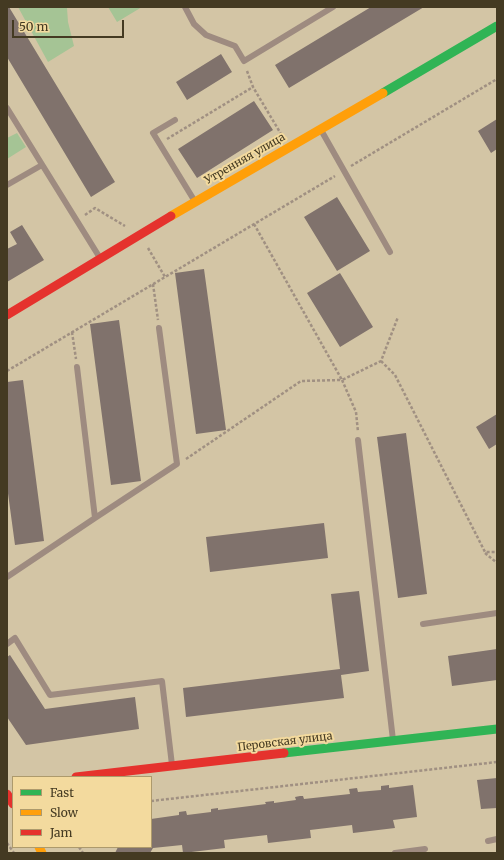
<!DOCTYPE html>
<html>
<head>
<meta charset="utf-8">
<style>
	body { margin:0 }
	#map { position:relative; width:504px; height:860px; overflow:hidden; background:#d3c5a5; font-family:Merriweather,serif }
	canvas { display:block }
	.frame { position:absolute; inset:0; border:8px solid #443a22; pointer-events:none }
	.legend { position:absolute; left:12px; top:776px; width:140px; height:72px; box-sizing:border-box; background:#f3da9e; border:1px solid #ad9a6c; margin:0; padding:5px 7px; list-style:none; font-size:12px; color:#443a22 }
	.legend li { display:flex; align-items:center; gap:8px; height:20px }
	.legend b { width:20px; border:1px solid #ad9a6c }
	.scale { position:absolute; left:12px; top:20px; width:112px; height:18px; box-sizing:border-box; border:2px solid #443a22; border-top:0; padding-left:5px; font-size:12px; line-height:14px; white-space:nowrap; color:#443a22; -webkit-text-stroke:3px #f3da9e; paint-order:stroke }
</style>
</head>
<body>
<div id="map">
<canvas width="504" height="860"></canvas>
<div class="frame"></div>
<ul class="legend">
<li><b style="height:5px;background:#30b455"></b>Fast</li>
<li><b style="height:5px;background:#ff9f0a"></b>Slow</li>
<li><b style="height:5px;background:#e5322d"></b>Jam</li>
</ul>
<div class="scale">50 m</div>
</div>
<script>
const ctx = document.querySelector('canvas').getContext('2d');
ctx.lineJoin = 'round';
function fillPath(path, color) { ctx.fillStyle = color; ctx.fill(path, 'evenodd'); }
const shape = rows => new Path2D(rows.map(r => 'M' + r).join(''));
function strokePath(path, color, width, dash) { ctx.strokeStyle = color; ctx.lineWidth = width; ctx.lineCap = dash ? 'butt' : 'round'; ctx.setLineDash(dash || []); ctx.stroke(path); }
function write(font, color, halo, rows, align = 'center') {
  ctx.font = font + ' Merriweather,serif'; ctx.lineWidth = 4; ctx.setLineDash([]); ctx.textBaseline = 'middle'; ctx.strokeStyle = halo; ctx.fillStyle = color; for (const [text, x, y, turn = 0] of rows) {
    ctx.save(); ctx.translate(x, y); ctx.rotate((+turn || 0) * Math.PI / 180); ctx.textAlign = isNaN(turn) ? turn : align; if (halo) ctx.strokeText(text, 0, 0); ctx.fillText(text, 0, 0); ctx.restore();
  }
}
fillPath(shape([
	[18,7,67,8,68,22,74,46,48,62],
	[108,7,142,7,117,22],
	[17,133,26,147,7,159,7,138]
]), '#a5c495');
fillPath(shape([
	[7,7,9,7,115,182,91,197,7,57],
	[371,7,424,7,289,88,275,65],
	[221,54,232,72,187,100,176,82],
	[254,101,273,130,197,178,178,149],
	[497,119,497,149,491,153,478,131],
	[337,197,370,251,337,271,304,217],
	[22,225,44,260,7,282,7,249,17,244,10,232],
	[204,269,226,430,196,434,175,273],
	[340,273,373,327,340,347,307,293],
	[119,320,141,481,111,485,90,324],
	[23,380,44,541,15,545,7,486,7,382],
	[497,414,497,444,489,449,476,427],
	[406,433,427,594,398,598,377,437],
	[324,523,328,558,210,572,206,537],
	[359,591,369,671,341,675,344,698,186,717,183,688,340,669,331,594],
	[497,649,497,680,452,686,448,656],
	[10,655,45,709,135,697,139,729,26,745,7,717,7,657],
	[497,778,497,808,481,809,477,780],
	[389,785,389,788,413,785,417,817,393,820,395,828,353,833,352,825,310,830,311,838,268,843,267,835,224,840,225,848,183,853,182,845,153,848,150,853,115,853,118,847,151,847,151,819,179,815,179,812,186,811,187,815,211,812,211,809,218,808,218,810,266,804,265,802,274,801,274,803,296,800,295,797,300,796,303,796,304,799,350,794,349,789,357,788,358,792,381,790,381,786]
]), '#80726c');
strokePath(shape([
	[247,71,253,87,281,134],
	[167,139,253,87],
	[351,166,497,79],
	[85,215,95,208,125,226],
	[254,224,342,380,381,361,398,317],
	[148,248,165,277],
	[153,284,158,320],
	[72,332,76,359],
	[381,361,395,375,485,552,497,552],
	[7,371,335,176],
	[186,459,301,381,342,380,356,412,358,432],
	[485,553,497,563],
	[151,801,497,762],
	[7,843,14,853],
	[79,847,83,853]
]), '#a09082', 2.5, [3, 2]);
strokePath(shape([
	[185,7,194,24,206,35,235,46,244,61,333,7],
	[7,108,100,258],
	[175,120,153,133,194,200],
	[321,130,390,252],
	[7,185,42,165],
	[358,440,393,740],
	[95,518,177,464,159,328],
	[7,577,95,518,77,367],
	[423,624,497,613],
	[7,644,15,638,50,695,162,681,172,765],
	[488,841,497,839],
	[395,853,425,849]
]), '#9e8b80', 6);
strokePath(shape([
	[383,93,497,26],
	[284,753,497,729]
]), '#30b455', 9);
strokePath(shape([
	[171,216,383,93],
	[39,847,42,853]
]), '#ff9f0a', 9);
strokePath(shape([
	[7,315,171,216],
	[76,777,284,753],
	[7,794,13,804]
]), '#e5322d', 9);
write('11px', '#443a22', '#f3da9e', [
	["Утренняя улица",245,159,-30],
	["Перовская улица",285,742,-7]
]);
</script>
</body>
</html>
